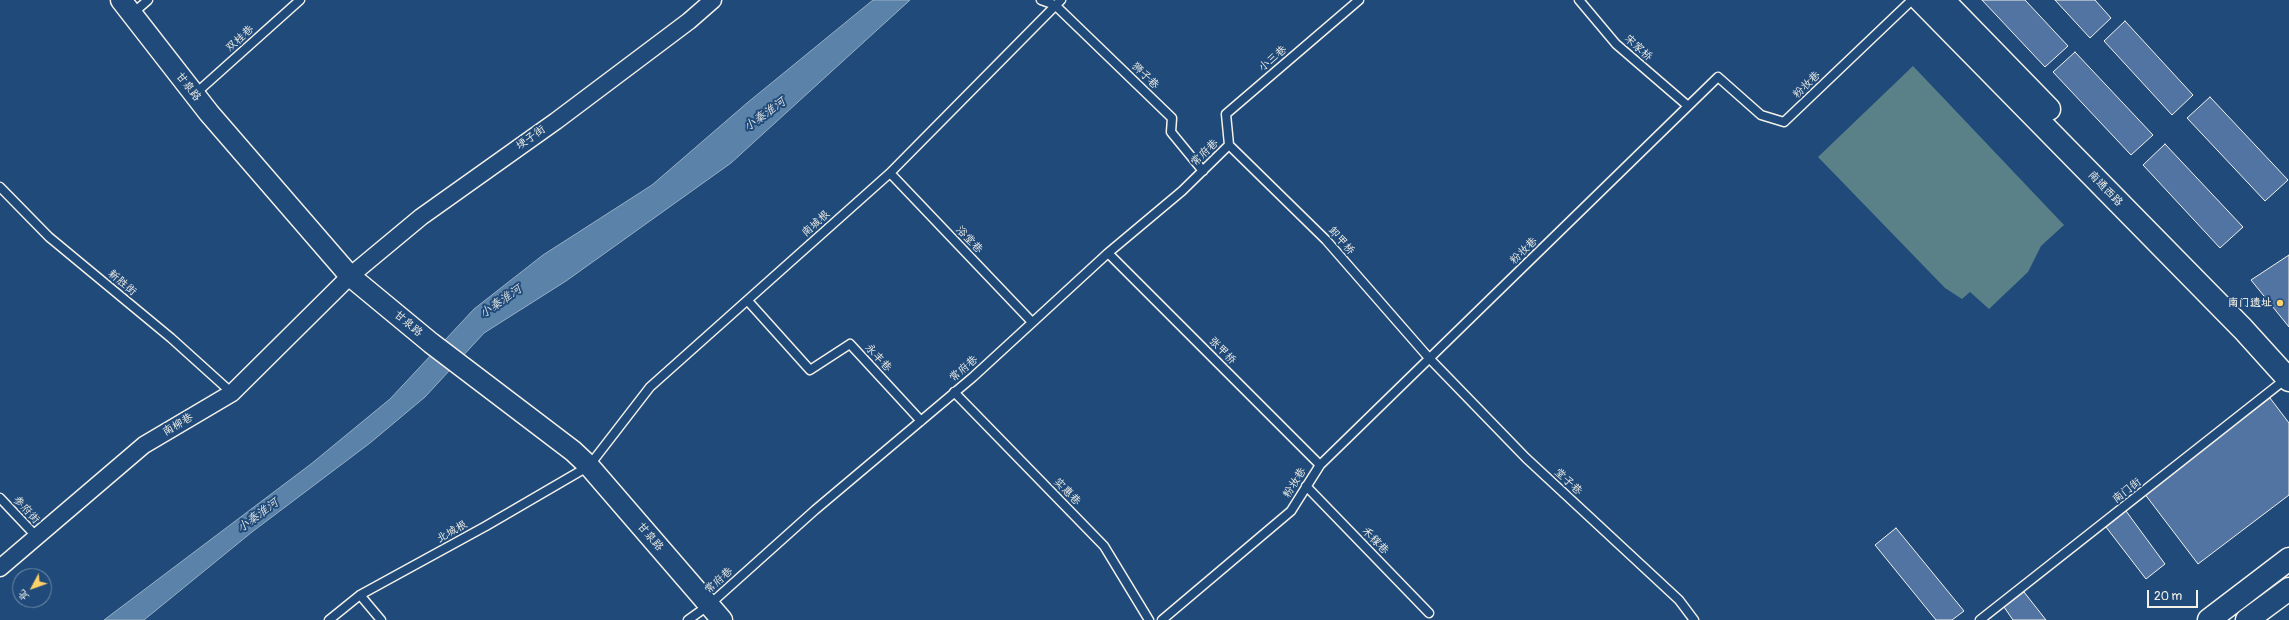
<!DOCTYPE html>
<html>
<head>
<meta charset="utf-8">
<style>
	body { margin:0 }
	#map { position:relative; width:2289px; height:620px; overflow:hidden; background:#1f4a7a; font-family:Pangolin,"LXGW WenKai TC",sans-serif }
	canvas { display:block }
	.north { position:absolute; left:12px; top:568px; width:40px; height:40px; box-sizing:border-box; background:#1f4a7a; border:1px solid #748da6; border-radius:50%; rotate:229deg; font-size:11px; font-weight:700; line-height:16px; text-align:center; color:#f4f1e8 }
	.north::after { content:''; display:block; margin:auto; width:14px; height:18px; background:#ffd166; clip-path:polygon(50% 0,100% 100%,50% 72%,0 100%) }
	.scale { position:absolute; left:2147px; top:590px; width:51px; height:18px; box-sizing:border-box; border:2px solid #f4f1e8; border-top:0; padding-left:5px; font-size:12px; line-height:14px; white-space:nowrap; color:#f4f1e8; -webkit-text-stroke:3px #1f4a7a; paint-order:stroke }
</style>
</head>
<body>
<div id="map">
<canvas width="2289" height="620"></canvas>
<div class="north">北</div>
<div class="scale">20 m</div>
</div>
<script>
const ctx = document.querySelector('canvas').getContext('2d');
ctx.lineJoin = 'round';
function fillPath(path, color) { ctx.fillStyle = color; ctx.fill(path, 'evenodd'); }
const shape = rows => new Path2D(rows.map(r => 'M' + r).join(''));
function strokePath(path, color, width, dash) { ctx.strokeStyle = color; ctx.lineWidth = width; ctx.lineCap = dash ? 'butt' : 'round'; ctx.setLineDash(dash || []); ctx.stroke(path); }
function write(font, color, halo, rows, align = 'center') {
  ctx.font = font + ' Pangolin,"LXGW WenKai TC",sans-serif'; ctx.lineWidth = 4; ctx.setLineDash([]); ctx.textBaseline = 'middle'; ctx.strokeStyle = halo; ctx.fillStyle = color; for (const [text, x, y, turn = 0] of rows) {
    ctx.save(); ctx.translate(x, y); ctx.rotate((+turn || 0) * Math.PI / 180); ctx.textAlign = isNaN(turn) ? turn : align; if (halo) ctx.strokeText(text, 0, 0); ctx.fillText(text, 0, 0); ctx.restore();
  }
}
fillPath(shape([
	[1913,66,2064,225,2041,246,2028,272,1989,309,1970,292,1962,299,1945,288,1818,157]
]), '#5a8187');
const water = shape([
	[873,0,910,0,731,163,566,281,484,333,425,397,370,443,252,532,144,620,104,620,311,464,390,399,474,309,543,255,652,185,747,103,873,0]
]);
fillPath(water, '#5b83aa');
strokePath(water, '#98afc3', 1);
const building = shape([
	[1982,0,2025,0,2068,46,2045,67,1982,0],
	[2055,0,2095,0,2111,18,2090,38,2055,0],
	[2125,21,2193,95,2172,115,2104,41,2125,21],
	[2075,52,2153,135,2131,155,2053,72,2075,52],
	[2210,97,2288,180,2265,201,2187,118,2210,97],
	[2165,144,2243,227,2220,248,2143,165,2165,144],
	[2289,255,2289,327,2251,280,2289,255],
	[2270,398,2289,423,2289,495,2198,564,2144,493,2270,398],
	[2126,511,2165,564,2146,579,2106,527,2126,511],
	[1896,528,1964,611,1952,620,1936,620,1875,545,1896,528],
	[2024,592,2046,620,2013,620,2004,607,2024,592]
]);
fillPath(building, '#5174a3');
strokePath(building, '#f4f1e8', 1);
const service = shape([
	[1041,0,1055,5,1172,118,1171,132,1203,171],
	[1579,0,1616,44,1688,106],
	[132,14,148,0],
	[195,94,300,0],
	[1229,145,1326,240,1429,358,1526,458,1679,600,1694,620],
	[1229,145,1226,114,1359,0],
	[890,173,1032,322],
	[0,187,49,237,171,338,232,393],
	[1108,253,1320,465],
	[748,301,810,370,850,344,921,421],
	[954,392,1104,546,1149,620],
	[1306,486,1429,613],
	[0,498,36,536],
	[360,595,381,620],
	[329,620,360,595,486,526,589,466,650,387,890,173,1061,0],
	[688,620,709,605,815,510,973,377,1108,253,1182,191,1229,145],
	[1162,620,1291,511,1320,465,1718,77,1761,115,1784,122,1912,0],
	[1980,620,2287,378]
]);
const minor = shape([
	[0,568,144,445,232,393,350,276,421,217,556,121,689,21,713,0]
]);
const tertiary = shape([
	[121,0,209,113,350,276,431,343,573,451,589,466,722,620]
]);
const secondary = shape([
	[1920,0,2243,329,2289,380],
	[1943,0,2049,109]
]);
const primary = shape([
	[2209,620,2289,559],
	[2247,620,2289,589]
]);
strokePath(service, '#f4f1e8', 11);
strokePath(minor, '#f4f1e8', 19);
strokePath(tertiary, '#f4f1e8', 23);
strokePath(secondary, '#f4f1e8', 25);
strokePath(primary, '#f4f1e8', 25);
strokePath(service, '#1f4a7a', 8);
strokePath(minor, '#1f4a7a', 16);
strokePath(tertiary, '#1f4a7a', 20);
strokePath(secondary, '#1f4a7a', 22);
strokePath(primary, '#1f4a7a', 22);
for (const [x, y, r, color] of [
	[2280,303,4,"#ffd166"]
]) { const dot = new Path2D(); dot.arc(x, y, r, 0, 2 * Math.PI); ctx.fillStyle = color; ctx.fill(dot); strokePath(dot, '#1f4a7a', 1.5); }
write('11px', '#f4f1e8', '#1f4a7a', [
	["双桂巷",240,39,-42],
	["宋家桥",1638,48,41],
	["小三巷",1273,59,-40],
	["狮子巷",1145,76,44],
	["粉妆巷",1807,85,-44],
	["甘泉路",188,87,52],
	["埂子街",531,138,-35],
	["常府巷",1205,153,-44],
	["南通西路",2105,189,46],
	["南城根",816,224,-42],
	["浴堂巷",969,240,46],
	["卸甲桥",1341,241,48],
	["粉妆巷",1524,251,-44],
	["新胜街",122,283,40],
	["甘泉路",408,324,40],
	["张甲桥",1222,351,45],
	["永丰巷",878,358,47],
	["常府巷",964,369,-41],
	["南柳巷",178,425,-31],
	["堂子巷",1568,482,43],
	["粉妆巷",1295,483,-58],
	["南门街",2127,491,-38],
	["实惠巷",1067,492,46],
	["参府街",26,510,47],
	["北城根",452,532,-29],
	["甘泉路",650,537,49],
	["禾稼巷",1375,541,46],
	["常府巷",719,581,-42]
]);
write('bold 11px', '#f4f1e8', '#1f4a7a', [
	["南门遗址",2272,303]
], 'right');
write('italic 12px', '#dde0df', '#1f4a7a', [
	["小秦淮河",765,115,-36],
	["小秦淮河",501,302,-35],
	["小秦淮河",258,516,-37]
]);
</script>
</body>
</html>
